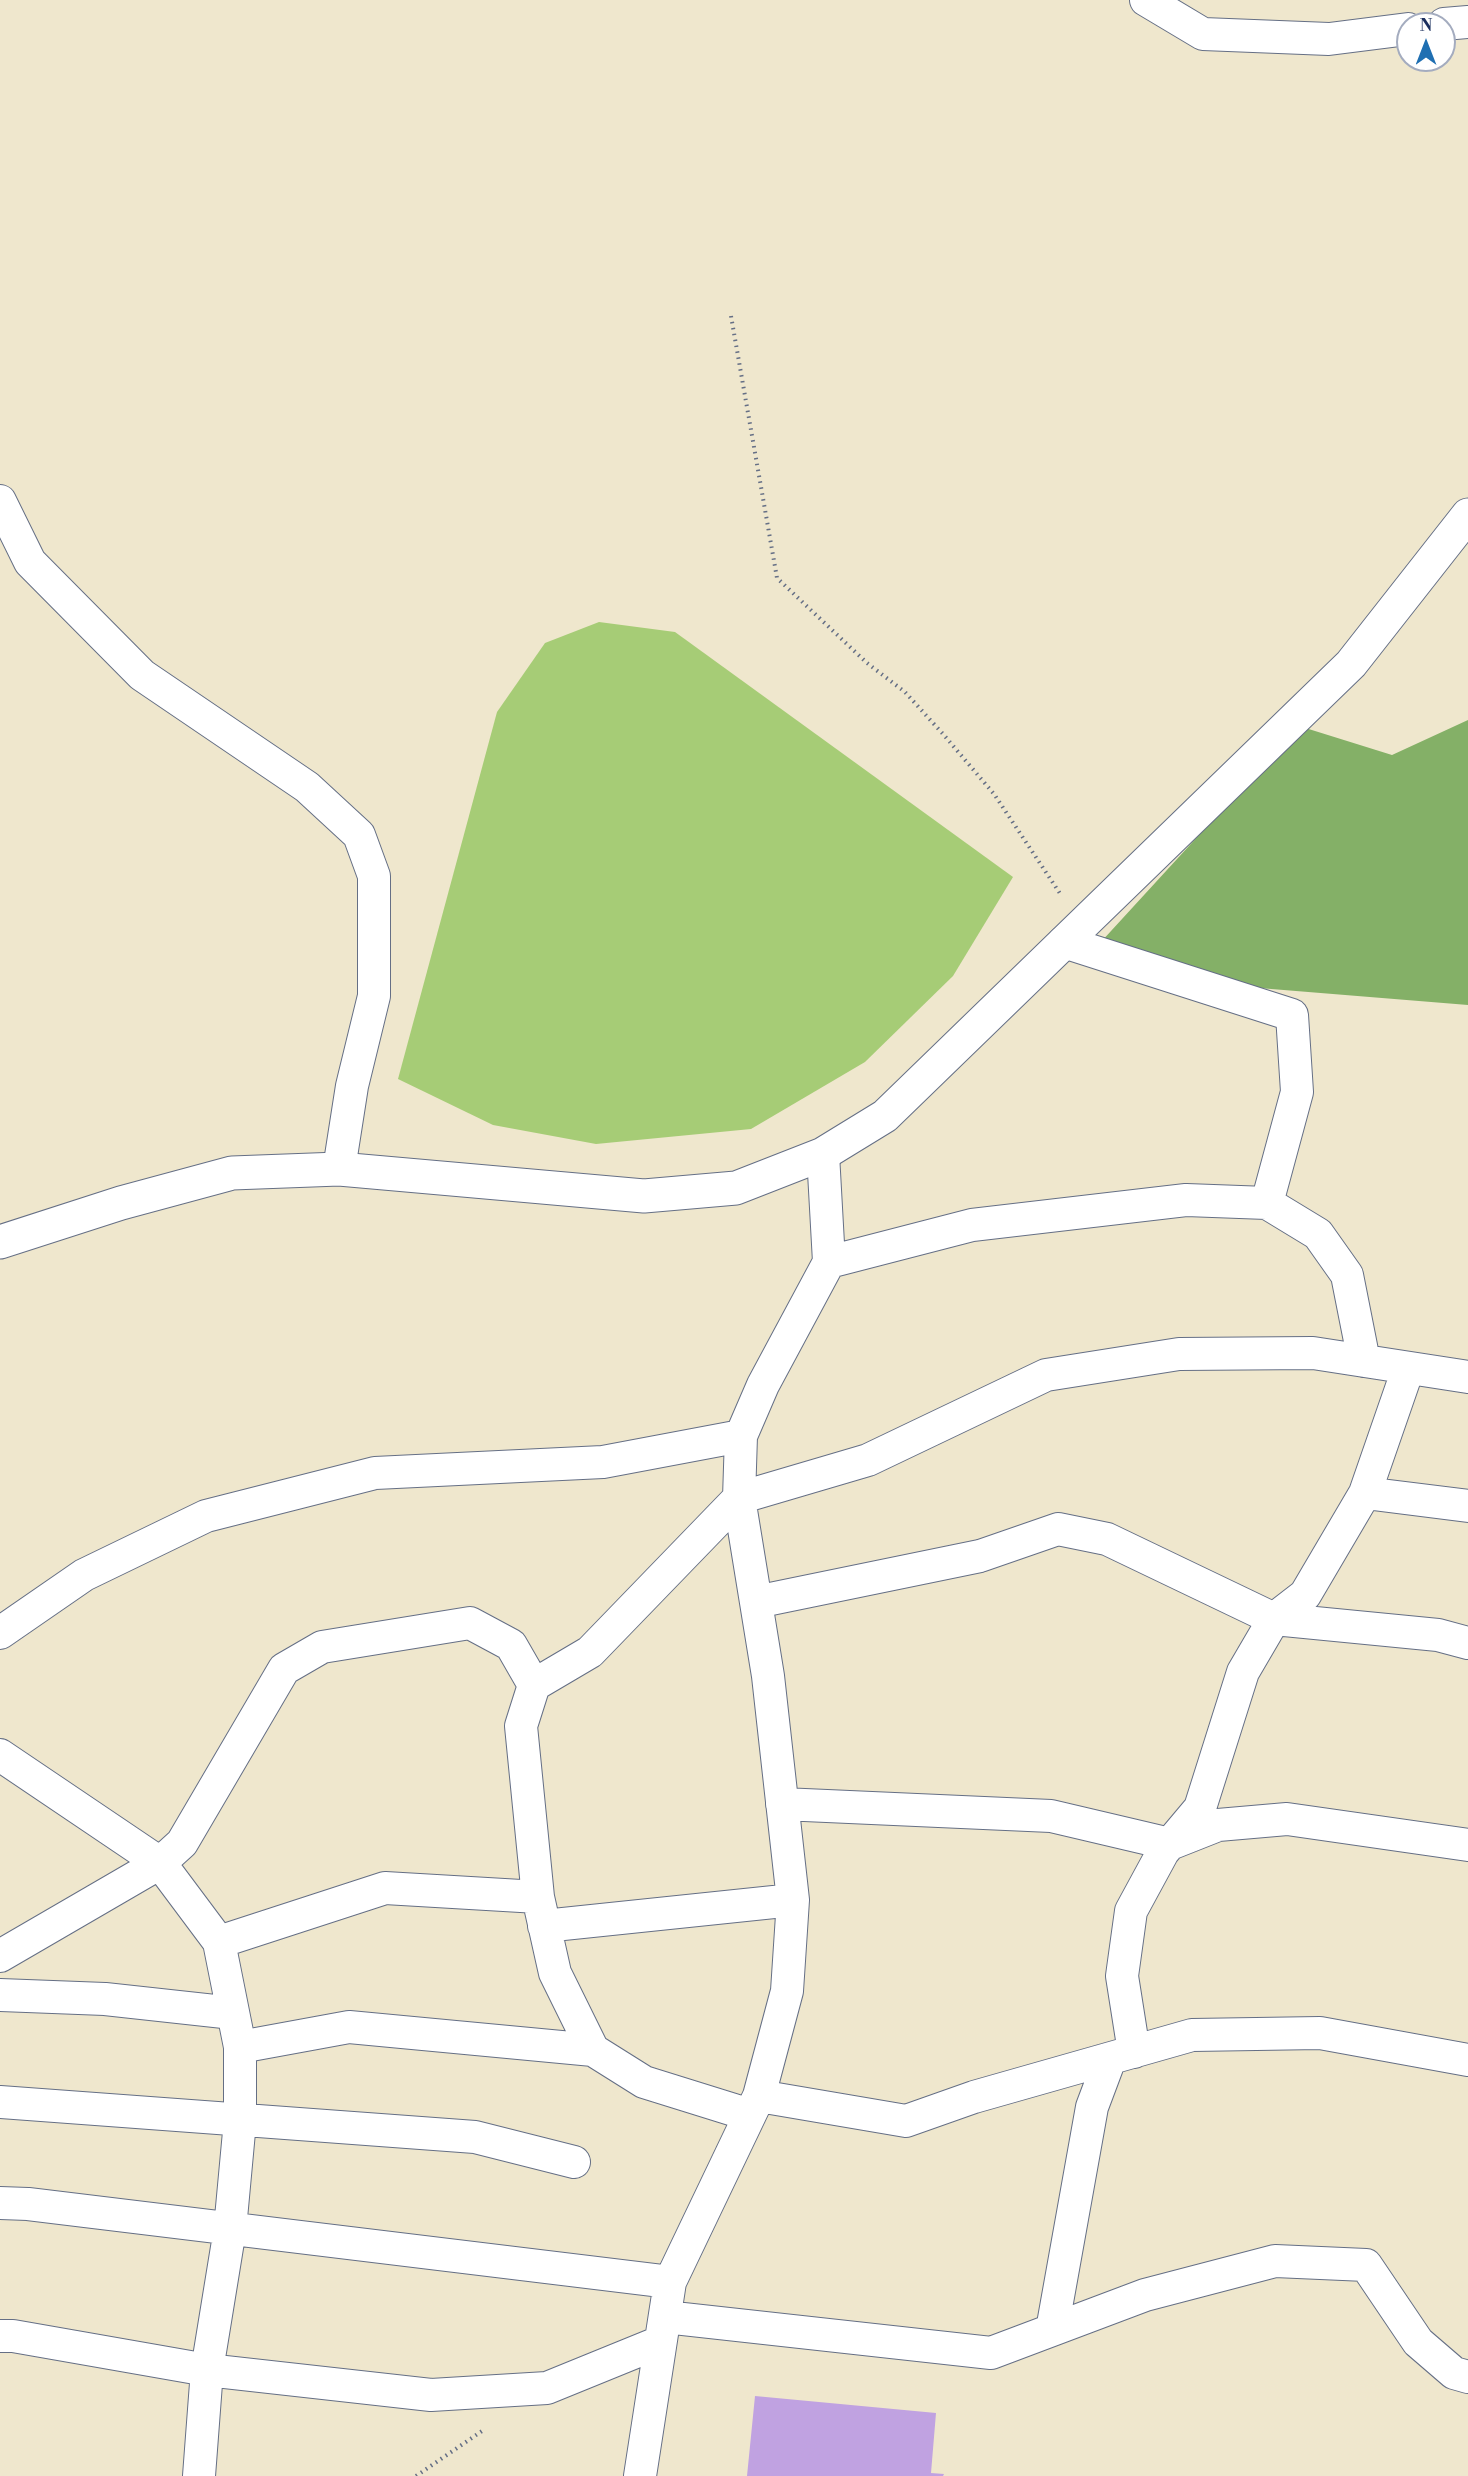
<!DOCTYPE html>
<html>
<head>
<meta charset="utf-8">
<style>
	body { margin:0 }
	#map { position:relative; width:1468px; height:2476px; overflow:hidden; background:#efe7cd; font-family:"Libre Bodoni",serif }
	canvas { display:block }
	.north { position:absolute; left:1396px; top:12px; width:60px; height:60px; box-sizing:border-box; background:#fff; border:2px solid #a4acbf; border-radius:50%; rotate:0deg; font-size:16px; font-weight:700; line-height:24px; text-align:center; color:#1b2f5e }
	.north::after { content:''; display:block; margin:auto; width:21px; height:27px; background:#1f6fb2; clip-path:polygon(50% 0,100% 100%,50% 72%,0 100%) }
</style>
</head>
<body>
<div id="map">
<canvas width="1468" height="2476"></canvas>
<div class="north">N</div>
</div>
<script>
const ctx = document.querySelector('canvas').getContext('2d');
ctx.lineJoin = 'round';
function fillPath(path, color) { ctx.fillStyle = color; ctx.fill(path, 'evenodd'); }
const shape = rows => new Path2D(rows.map(r => 'M' + r).join(''));
function strokePath(path, color, width, dash) { ctx.strokeStyle = color; ctx.lineWidth = width; ctx.lineCap = dash ? 'butt' : 'round'; ctx.setLineDash(dash || []); ctx.stroke(path); }
fillPath(shape([
	[599,622,675,632,1013,877,953,976,865,1062,751,1129,596,1144,493,1125,398,1079,497,712,545,643]
]), '#a6cc76');
fillPath(shape([
	[1468,720,1468,1005,1210,984,1100,943,1299,726,1392,755]
]), '#84b067');
fillPath(shape([
	[755,2396,936,2413,931,2473,944,2474,943,2476,747,2476]
]), '#c0a2e1');
const minor = shape([
	[1146,0,1203,34,1329,39,1408,29],
	[1444,24,1468,22],
	[0,501,30,562,142,675,307,787,359,835,374,876,374,996,352,1086,339,1169],
	[1064,942,1292,1015,1297,1092,1267,1203],
	[829,1262,972,1225,1186,1200,1267,1203,1318,1234,1347,1275,1364,1361],
	[1365,1493,1468,1506],
	[756,1602,980,1556,1058,1529,1107,1539,1274,1619,1438,1635,1468,1643],
	[0,1633,84,1575,206,1516,375,1473,603,1462,741,1436],
	[0,1755,160,1863,219,1942,240,2047,240,2121,230,2229,207,2370,199,2476],
	[782,1804,1051,1816,1170,1844,1218,1825,1287,1819,1468,1845],
	[544,1926,793,1900],
	[219,1942,385,1888,538,1897],
	[0,1956,160,1863,182,1843,284,1669,322,1647,470,1623,511,1645,534,1685],
	[0,1995,105,1999,233,2013],
	[240,2047,349,2027,593,2050,644,2082,750,2115],
	[593,2050,555,1973,538,1897,521,1726,534,1685,590,1652,739,1498,868,1460,1046,1375,1179,1354,1313,1353,1468,1377],
	[1134,2052,1122,1976,1131,1911,1163,1852,1200,1808,1243,1672,1274,1619,1305,1595,1365,1493,1408,1369],
	[759,2096,906,2121,974,2097,1192,2035,1320,2033,1468,2060],
	[0,2102,475,2137,574,2162],
	[0,2203,28,2204,670,2282],
	[665,2317,991,2353,1145,2295,1275,2261,1366,2265,1418,2342,1454,2373,1468,2377],
	[1052,2330,1092,2107,1110,2059],
	[0,2336,13,2336,207,2370,431,2395,547,2388,660,2342],
	[640,2476,670,2282,759,2096,787,1991,793,1900,768,1676,739,1498,741,1436,763,1385,829,1262,823,1154]
]);
const tertiary = shape([
	[0,1242,121,1203,232,1173,339,1169,644,1196,736,1188,823,1154,885,1116,1351,664,1468,515]
]);
strokePath(minor, '#656f85', 34);
strokePath(tertiary, '#656f85', 35);
strokePath(shape([
	[731,316,777,578,867,663,905,692,943,734,994,794,1061,895],
	[416,2476,485,2429]
]), '#656f85', 4, [1.5, 4.5]);
strokePath(minor, '#fff', 32);
strokePath(tertiary, '#fff', 33);
</script>
</body>
</html>
